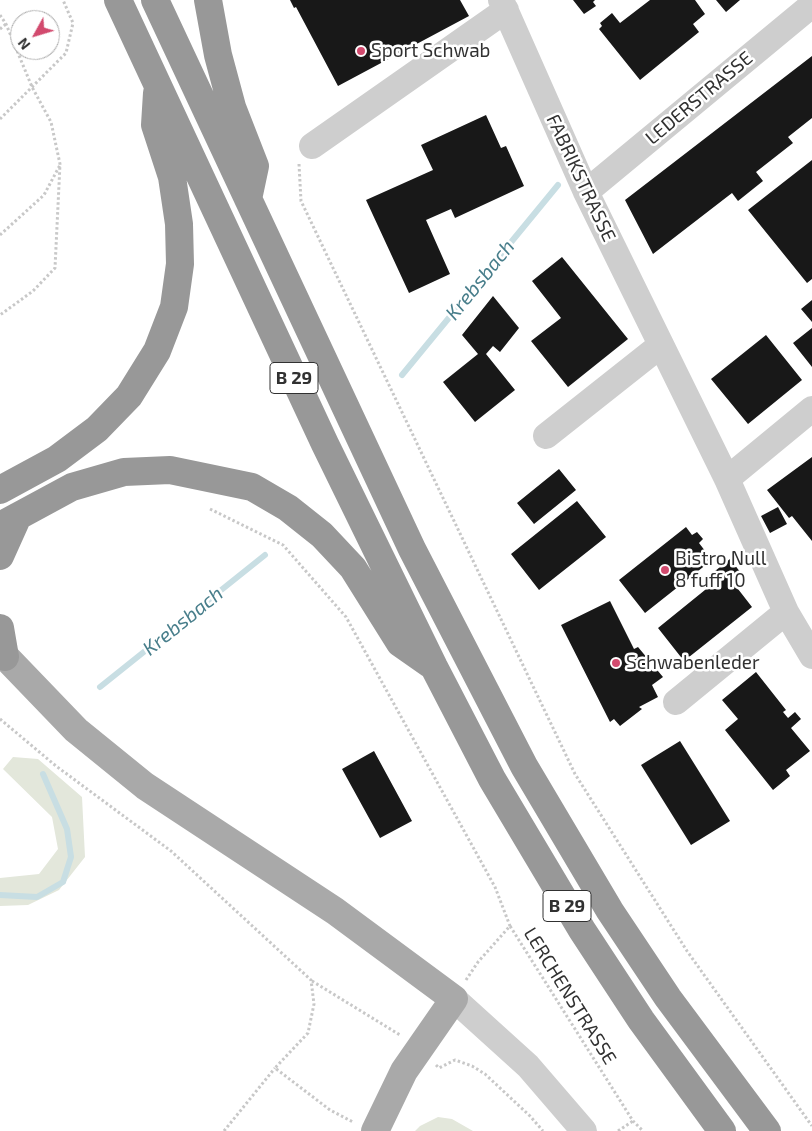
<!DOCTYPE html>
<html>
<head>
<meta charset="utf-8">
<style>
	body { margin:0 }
	#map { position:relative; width:812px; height:1131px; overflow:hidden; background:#fff; font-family:"Exo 2",sans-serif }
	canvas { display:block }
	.north { position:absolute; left:10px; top:10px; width:50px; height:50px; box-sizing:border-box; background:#fff; border:1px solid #adadad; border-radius:50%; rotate:231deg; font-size:14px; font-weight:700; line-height:20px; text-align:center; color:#313131 }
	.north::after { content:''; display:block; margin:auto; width:18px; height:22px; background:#d24a6e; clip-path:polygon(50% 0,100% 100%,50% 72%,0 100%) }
</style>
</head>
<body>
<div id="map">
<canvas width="812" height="1131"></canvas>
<div class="north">N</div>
</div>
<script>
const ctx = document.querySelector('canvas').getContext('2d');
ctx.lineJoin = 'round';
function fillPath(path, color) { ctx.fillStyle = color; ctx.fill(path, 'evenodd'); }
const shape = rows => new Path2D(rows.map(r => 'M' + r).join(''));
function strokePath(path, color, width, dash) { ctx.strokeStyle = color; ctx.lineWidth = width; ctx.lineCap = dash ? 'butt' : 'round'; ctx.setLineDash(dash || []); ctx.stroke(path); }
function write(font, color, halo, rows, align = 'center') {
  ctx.font = font + ' "Exo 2",sans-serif'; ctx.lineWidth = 5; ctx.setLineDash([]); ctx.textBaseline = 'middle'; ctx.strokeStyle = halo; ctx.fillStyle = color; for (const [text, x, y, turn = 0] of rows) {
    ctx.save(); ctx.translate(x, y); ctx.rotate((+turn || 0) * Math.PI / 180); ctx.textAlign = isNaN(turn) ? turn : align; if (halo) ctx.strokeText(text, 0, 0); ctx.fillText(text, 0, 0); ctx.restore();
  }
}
fillPath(shape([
	[13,757,38,759,82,797,85,857,59,890,28,905,0,906,0,878,39,874,58,849,52,817,3,769],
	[438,1117,452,1119,473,1131,415,1131,420,1126]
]), '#e3e7db');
strokePath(shape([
	[402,375,558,185],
	[100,687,265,555],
	[0,895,37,897,63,882,71,857,67,829,43,774]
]), '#c8dee3', 6);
fillPath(shape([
	[290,0,460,0,469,16,338,86,296,7,294,8],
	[573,0,595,0,593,2,596,6,584,14],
	[650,0,695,0,705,14,693,24,699,32,640,80,599,29,602,26,600,23,612,13,620,23],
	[716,0,740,0,726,12],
	[812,56,812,118,788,137,793,143,756,172,763,181,738,201,732,193,653,254,625,200],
	[486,115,501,148,506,146,524,186,455,218,451,209,426,220,450,274,409,293,366,200,433,170,421,145],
	[812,160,812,279,807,283,748,210],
	[562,257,628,339,568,387,531,341,561,318,532,281],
	[493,296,519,328,500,352,493,346,486,354,515,390,475,422,443,382,478,354,462,335],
	[812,300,812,322,801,309],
	[812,328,812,367,793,343],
	[766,335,802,380,748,424,711,379],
	[812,457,812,541,792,516,789,518,767,490],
	[559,469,576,490,534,524,517,503],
	[577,501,606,537,539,590,511,554],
	[778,507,787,524,770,533,761,516],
	[686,527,692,535,697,532,703,539,699,543,712,560,645,613,619,580],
	[730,559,741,573,731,580,752,607,684,661,658,628,721,577,715,571],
	[610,601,634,649,638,647,663,677,652,685,658,697,639,707,642,709,620,726,614,719,610,722,561,625],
	[756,672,786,710,783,712,788,718,795,712,801,719,791,728,810,751,786,770,790,776,773,790,725,730,738,719,722,700],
	[680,741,730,821,691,845,641,765],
	[374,751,412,821,380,838,342,769]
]), '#181818');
strokePath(shape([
	[0,15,6,24,32,87,51,122,60,164,55,268,33,291,0,315],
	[0,29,6,24],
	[0,119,66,53,73,23,63,0],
	[299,164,301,201,575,774,687,951,812,1126],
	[0,235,44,195,60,165],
	[210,509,283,545,346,617,495,887,510,926],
	[0,719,56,766,171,851,311,980,314,1004,308,1033,275,1068,330,1110,353,1122],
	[466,980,478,962,510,926,633,1121,643,1131],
	[312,981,400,1035],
	[436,1065,439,1068,455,1060,472,1066,485,1074,530,1116,543,1131],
	[224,1131,275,1068],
	[618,1131,633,1121]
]), '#c8c8c8', 3, [2.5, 2.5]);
strokePath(shape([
	[501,0,586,192,727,479,786,612,812,656],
	[312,146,506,10],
	[586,192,812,5],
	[546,436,661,345],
	[727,479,812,409],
	[676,702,786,612],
	[454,999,528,1066,584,1131]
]), '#cecece', 26);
strokePath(shape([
	[0,651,76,730,145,786,335,911,454,999,404,1071,375,1131]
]), '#a9a9a9', 28);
strokePath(shape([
	[118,0,325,444,434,667,492,779,582,930,641,1020,722,1131],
	[155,0,412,549,524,766,610,911,668,998,767,1131],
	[208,0,218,55,232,107,255,166,248,199],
	[0,490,57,459,97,429,129,396,157,351,174,307,180,264,179,224,172,177,155,125,157,93],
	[0,526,72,487,124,472,170,470,252,487,288,508,322,535,353,568,400,643,430,664],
	[0,556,18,516],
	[0,628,5,657]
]), '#989898', 28);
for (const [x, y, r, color] of [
	[361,51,5,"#d24a6e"],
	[665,570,5,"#d24a6e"],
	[616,663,5,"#d24a6e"]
]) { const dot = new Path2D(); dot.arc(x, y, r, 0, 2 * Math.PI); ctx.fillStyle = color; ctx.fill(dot); strokePath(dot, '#fff', 2); }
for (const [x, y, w] of [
	[294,378,48],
	[567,906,48]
]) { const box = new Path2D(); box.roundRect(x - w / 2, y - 15.5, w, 31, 4); ctx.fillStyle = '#fff'; ctx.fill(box); strokePath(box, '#313131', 1); }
write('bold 18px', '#313131', null, [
	["B 29",294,378],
	["B 29",567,906]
]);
write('19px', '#313131', '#fff', [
	["Sport Schwab",371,51],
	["Bistro Null",675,559],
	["8 fuff 10",675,581],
	["Schwabenleder",626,663]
], 'left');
write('19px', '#313131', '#fff', [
	["LEDERSTRASSE",699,98,-40],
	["FABRIKSTRASSE",581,178,65],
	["LERCHENSTRASSE",570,996,58]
]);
write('italic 20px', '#487e8b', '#fff', [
	["Krebsbach",480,280,-51],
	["Krebsbach",183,621,-39]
]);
</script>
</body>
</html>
